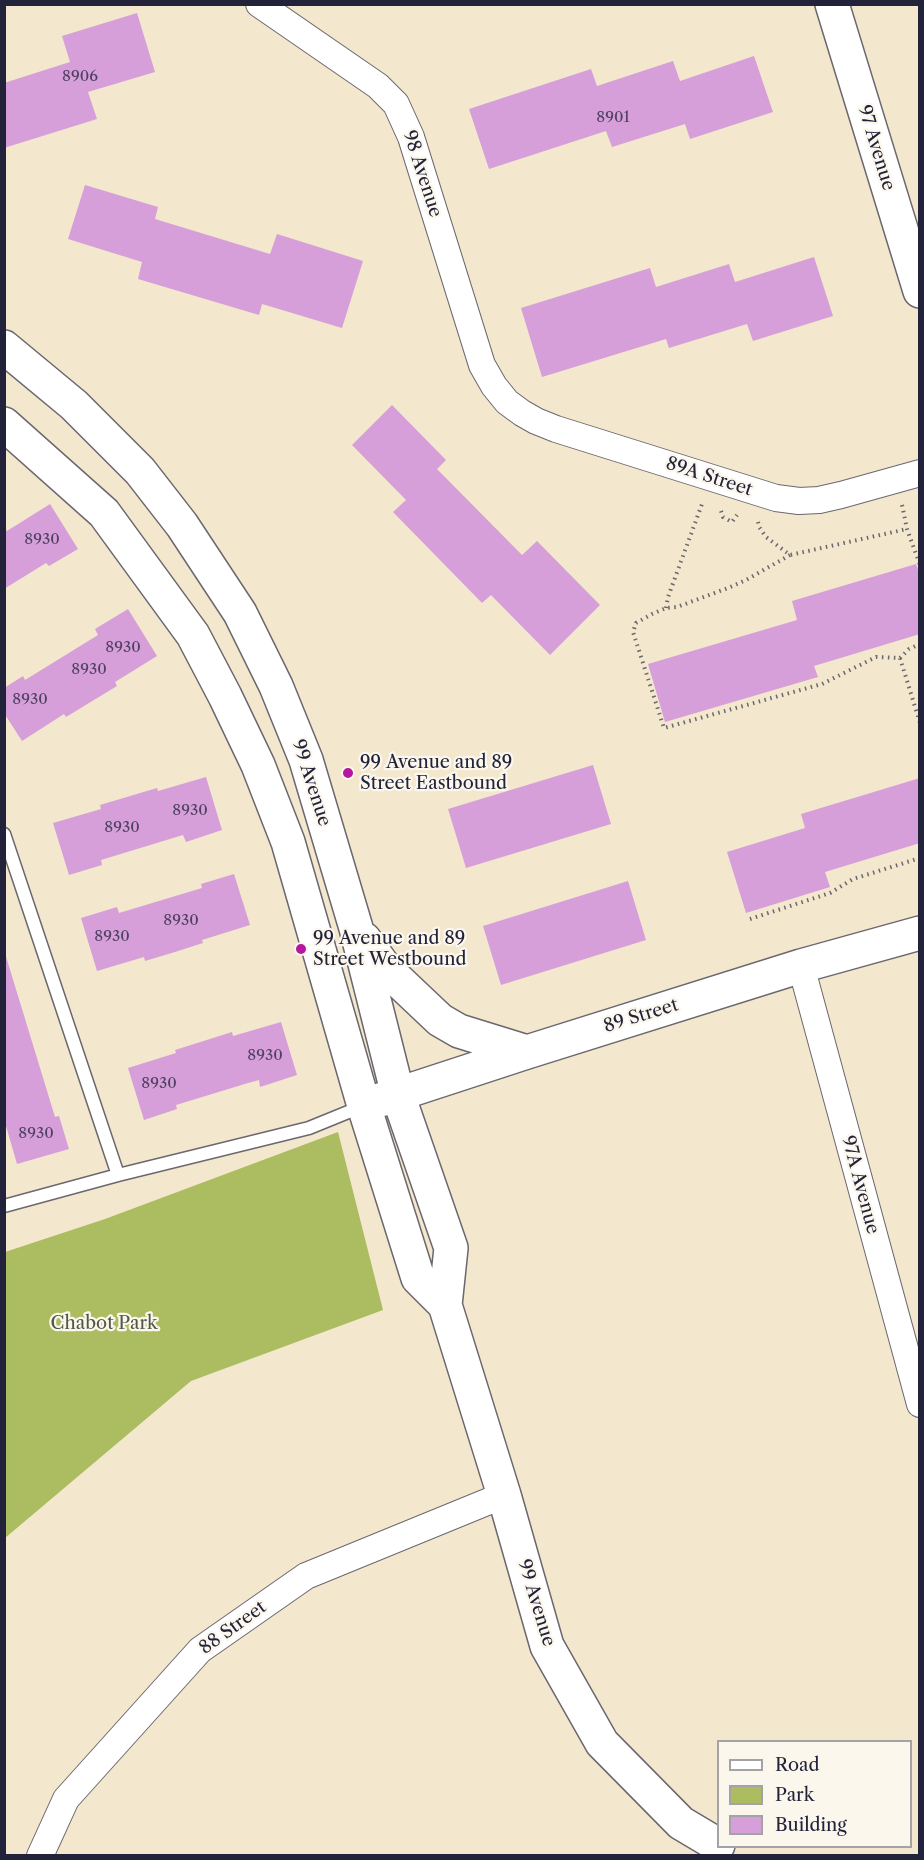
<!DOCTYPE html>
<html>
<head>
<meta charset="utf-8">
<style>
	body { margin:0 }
	#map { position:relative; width:924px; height:1860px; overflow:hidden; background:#f3e7ce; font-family:"Libre Caslon Text",serif }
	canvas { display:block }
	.frame { position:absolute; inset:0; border:6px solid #22223b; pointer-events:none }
	.legend { position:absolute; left:717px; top:1740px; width:195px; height:108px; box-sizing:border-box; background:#fbf7ec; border:2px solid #a4a2a5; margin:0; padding:8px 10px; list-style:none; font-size:18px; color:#22223b }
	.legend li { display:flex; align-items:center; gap:12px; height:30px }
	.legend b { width:30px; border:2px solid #a4a2a5 }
</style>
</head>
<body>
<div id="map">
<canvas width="924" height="1860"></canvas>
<div class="frame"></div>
<ul class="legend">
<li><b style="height:8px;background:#fff"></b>Road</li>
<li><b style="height:16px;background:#acbc60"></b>Park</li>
<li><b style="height:16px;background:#d69fd9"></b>Building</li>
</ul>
</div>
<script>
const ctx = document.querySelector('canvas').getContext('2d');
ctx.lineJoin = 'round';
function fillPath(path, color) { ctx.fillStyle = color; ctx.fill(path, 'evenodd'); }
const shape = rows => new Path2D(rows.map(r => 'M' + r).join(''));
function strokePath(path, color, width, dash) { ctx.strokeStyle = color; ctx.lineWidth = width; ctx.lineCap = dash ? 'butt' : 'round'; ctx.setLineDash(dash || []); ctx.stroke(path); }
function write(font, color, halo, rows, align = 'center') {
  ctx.font = font + ' "Libre Caslon Text",serif'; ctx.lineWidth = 4.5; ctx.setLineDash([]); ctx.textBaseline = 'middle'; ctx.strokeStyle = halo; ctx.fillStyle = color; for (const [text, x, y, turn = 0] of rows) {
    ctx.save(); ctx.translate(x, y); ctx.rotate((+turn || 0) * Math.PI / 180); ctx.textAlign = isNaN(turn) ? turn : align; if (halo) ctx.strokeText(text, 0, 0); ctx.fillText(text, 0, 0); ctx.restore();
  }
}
fillPath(shape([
	[338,1132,383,1310,191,1381,5,1538,5,1252,105,1219]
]), '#acbc60');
fillPath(shape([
	[137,13,155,72,88,92,97,119,4,148,4,83,70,62,62,36],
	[754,56,773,112,690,139,685,124,612,147,606,131,489,169,469,109,591,69,597,86,673,61,680,81],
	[85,185,158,207,155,219,270,254,277,234,363,261,342,328,262,304,259,315,138,279,142,262,68,239],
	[814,257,833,316,753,341,747,324,669,348,666,339,542,377,521,308,650,268,656,287,729,264,735,282],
	[392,405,446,460,437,469,522,555,537,541,600,605,550,655,491,595,482,603,393,512,406,500,352,445],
	[50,504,78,549,49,566,46,563,4,589,4,527,7,531],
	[916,564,920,575,920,634,814,666,818,677,665,722,648,664,797,620,792,601],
	[128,609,157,656,115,682,117,686,66,717,64,714,22,741,4,713,4,688,23,676,25,680,98,635,95,629],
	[593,765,611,824,466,868,448,809],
	[206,777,222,830,186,842,183,835,101,860,102,865,69,875,53,823,101,809,100,805,157,788,158,791],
	[920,778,920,843,825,872,830,887,746,913,727,852,805,828,801,814],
	[234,874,250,925,202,940,203,943,175,952,145,961,144,957,97,971,81,918,117,907,119,913,202,888,201,884],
	[628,881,646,940,501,985,483,926],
	[4,950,55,1117,59,1116,69,1149,17,1164,4,1119],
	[281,1022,297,1075,260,1087,259,1080,248,1083,176,1105,177,1109,144,1120,128,1068,176,1053,175,1050,232,1032,233,1036]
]), '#d69fd9');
const lane = shape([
	[4,834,118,1175],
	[4,1206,118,1175,309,1128,363,1106]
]);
const street = shape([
	[259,4,378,86,396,104,411,137,482,365,494,386,507,402,522,413,536,421,556,429,776,498,799,501,819,500,841,495,920,473],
	[801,966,920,1404],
	[40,1856,66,1799,200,1650,306,1576,504,1495]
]);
const secondary = shape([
	[832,4,920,291],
	[4,347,74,405,140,471,182,525,240,613,276,686,306,760,356,928,398,1095,451,1248,445,1305,504,1495,547,1646,602,1743,681,1823,718,1845],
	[4,424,104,513,193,635,225,696,258,765,288,842,364,1106,418,1278,445,1305],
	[364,939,385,968,440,1020,459,1031,527,1052],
	[377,1101,527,1052,801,966,920,933]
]);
strokePath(lane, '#6b676e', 15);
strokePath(street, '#6b676e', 28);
strokePath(secondary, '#6b676e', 36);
strokePath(shape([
	[902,505,907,529,920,565],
	[721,511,723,517,732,522,737,515],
	[758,522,759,527,766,537,790,555,907,529],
	[790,555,746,580,728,588,677,607,666,608,652,614,636,623,633,632,664,728,822,684,876,657,900,658,909,649,920,644],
	[666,608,668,597,702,504],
	[900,658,920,723],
	[750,919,830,893,853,879,920,858]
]), '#6b676e', 4, [1.5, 4.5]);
strokePath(lane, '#fff', 12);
strokePath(street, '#fff', 26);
strokePath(secondary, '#fff', 33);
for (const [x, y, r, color] of [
	[348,773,6,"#b5179e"],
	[301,949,6,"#b5179e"]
]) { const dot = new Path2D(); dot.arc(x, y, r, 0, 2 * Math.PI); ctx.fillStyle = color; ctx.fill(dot); strokePath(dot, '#fbf7ec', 2); }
write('15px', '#4f4162', null, [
	["8906",80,77],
	["8901",613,118],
	["8930",42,540],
	["8930",123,648],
	["8930",89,670],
	["8930",30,700],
	["8930",190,811],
	["8930",122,828],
	["8930",181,921],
	["8930",112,937],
	["8930",265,1056],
	["8930",159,1084],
	["8930",36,1134]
]);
write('18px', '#22223b', '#fbf7ec', [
	["97 Avenue",876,148,73],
	["98 Avenue",422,174,72],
	["89A Street",709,477,18],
	["99 Avenue",311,783,72],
	["89 Street",641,1016,-17],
	["97A Avenue",860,1185,75],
	["99 Avenue",536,1603,73],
	["88 Street",233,1628,-36]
]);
write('18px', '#22223b', '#fbf7ec', [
	["99 Avenue and 89",360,763],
	["Street Eastbound",360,784],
	["99 Avenue and 89",313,939],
	["Street Westbound",313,960]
], 'left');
write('18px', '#525848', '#fbf7ec', [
	["Chabot Park",104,1324]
]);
</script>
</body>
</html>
